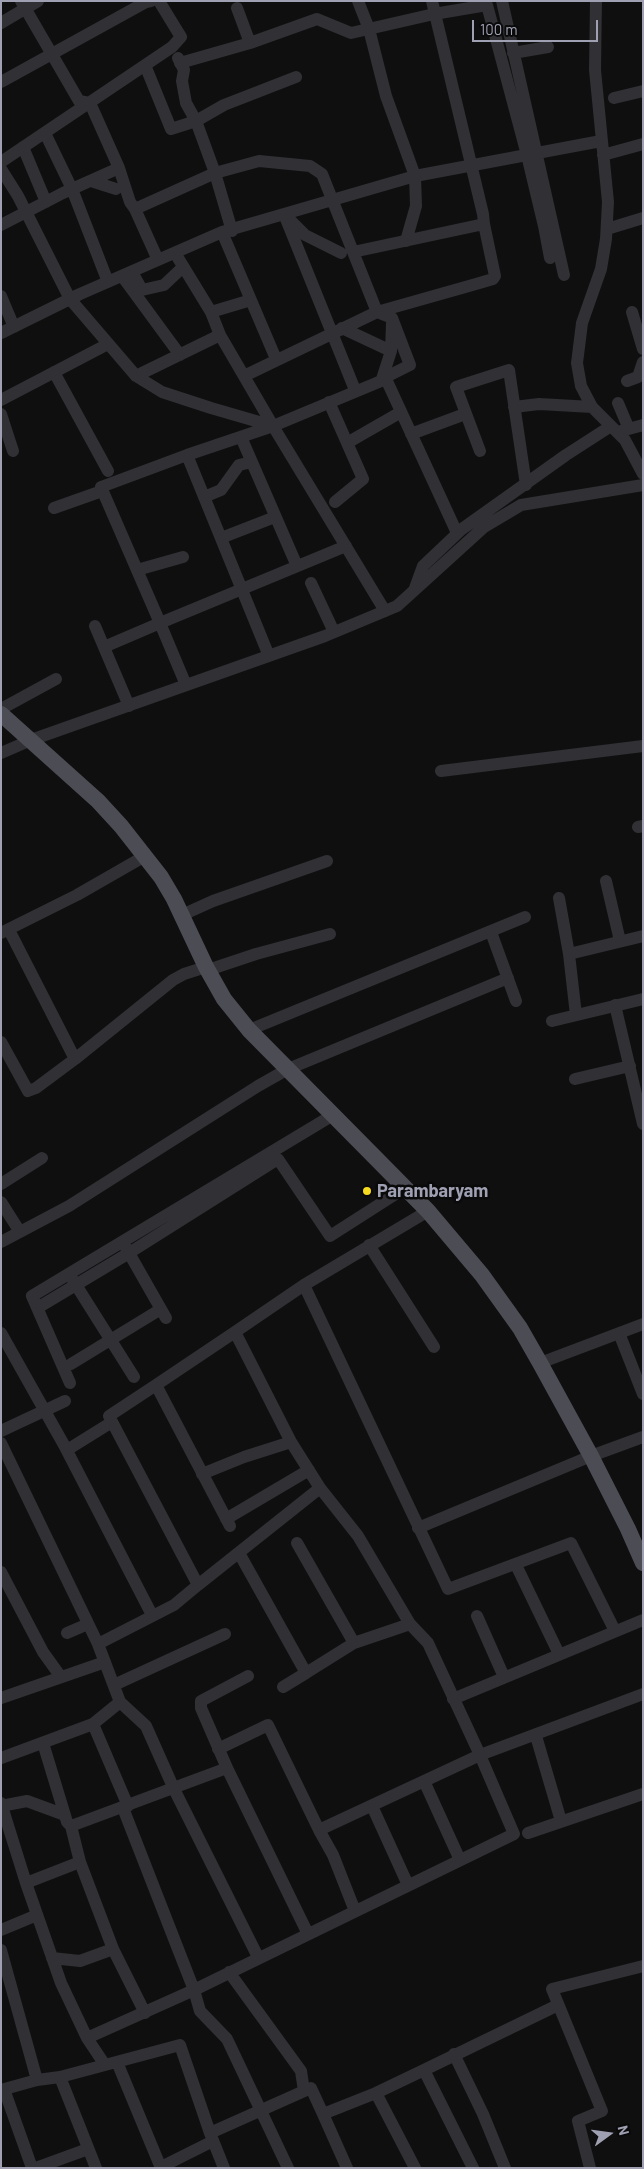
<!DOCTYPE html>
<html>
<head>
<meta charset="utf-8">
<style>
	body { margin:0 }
	#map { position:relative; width:644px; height:2169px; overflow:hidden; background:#0f0f10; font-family:Barlow,sans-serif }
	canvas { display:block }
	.frame { position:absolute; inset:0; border:2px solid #9fa1b2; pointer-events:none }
	.north { position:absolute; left:584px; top:2109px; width:50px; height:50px; -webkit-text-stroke:4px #0a0a0b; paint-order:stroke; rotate:76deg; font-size:14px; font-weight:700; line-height:20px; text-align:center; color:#9fa1b2 }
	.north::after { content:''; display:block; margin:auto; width:18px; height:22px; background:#9fa1b2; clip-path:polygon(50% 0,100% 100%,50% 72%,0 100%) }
	.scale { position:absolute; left:472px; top:20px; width:126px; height:22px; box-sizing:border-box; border:2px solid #9fa1b2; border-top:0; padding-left:6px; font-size:15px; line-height:18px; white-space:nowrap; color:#9fa1b2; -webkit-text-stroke:4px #0a0a0b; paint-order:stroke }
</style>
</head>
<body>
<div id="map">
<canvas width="644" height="2169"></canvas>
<div class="frame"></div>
<div class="north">N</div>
<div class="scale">100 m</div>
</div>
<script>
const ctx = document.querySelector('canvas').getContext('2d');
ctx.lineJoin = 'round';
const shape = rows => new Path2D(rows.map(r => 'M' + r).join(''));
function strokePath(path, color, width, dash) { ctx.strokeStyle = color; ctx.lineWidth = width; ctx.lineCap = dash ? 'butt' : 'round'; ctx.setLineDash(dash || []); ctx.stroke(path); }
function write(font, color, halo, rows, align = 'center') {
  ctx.font = font + ' Barlow,sans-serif'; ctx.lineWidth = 5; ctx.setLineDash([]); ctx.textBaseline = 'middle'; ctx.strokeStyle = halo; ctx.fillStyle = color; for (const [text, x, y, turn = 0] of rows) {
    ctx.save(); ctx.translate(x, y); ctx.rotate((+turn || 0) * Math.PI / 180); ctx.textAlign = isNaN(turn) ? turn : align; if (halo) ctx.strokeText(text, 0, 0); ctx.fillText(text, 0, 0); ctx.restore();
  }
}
strokePath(shape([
	[21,1,79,101,90,103,119,168,130,202,135,209,158,260],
	[358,1,369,29,386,96,415,176,416,206,406,241],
	[502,1,564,275],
	[596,1,595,70,608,202,606,239,601,269,582,323,577,363,581,386,592,407,625,440,643,474],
	[237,8,250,43],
	[1,23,38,1],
	[513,53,548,47],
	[178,58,184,70,182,81,186,103,196,121,215,173,232,231],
	[180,63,250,43,317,19,351,33,434,14,487,5,527,155,544,226,550,258],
	[145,65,171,129,196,121,224,105,296,77],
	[1,82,146,2,151,1],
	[614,98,643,91],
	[45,133,72,189,108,282],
	[23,147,46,202],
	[603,155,643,144],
	[1,162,172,47,181,37,159,1],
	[1,169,18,196,70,299,136,376,162,392,211,408,273,426],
	[91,181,116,189],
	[135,209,215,173,259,161,310,166,322,174,377,312,392,318,410,365,382,379],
	[284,214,355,390],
	[288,218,305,235,341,253],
	[1,225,63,193,119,168],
	[607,229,643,218],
	[222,232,276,359],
	[353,252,484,224],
	[175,253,211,312,220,335],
	[132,272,142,290,164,285,183,267],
	[122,276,180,355],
	[1,296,14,327],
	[211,312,251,300],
	[632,312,643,349],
	[342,328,391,351],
	[1,333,80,294,222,232,415,176,601,141],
	[54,372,108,471],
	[136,376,220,335,273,426],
	[244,376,377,312,476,284,493,279,495,276,484,224,483,214,432,1],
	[382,379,391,351,392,323],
	[627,381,638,377,643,362],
	[1,400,108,344],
	[329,402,363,479,335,502],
	[618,403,629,429],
	[514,407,539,404,592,407],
	[1,414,13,451],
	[621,431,643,425],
	[411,434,465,414],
	[241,437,297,566],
	[347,443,401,412],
	[480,451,456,387,509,370,526,485],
	[204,497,221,490,239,465,252,462],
	[54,508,102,491],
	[221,538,275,517],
	[137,570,183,557],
	[311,583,334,632],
	[415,588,423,566,462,529,566,455,611,426],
	[385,611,273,426,386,379,457,533],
	[95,626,129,706],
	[104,647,160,623,101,487,187,455],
	[269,656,187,455,273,426],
	[186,685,160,623,346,546],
	[1,709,56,679],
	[1,753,31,740,325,636,397,606,484,527,521,505,643,485],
	[441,771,643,746],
	[638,827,643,826],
	[606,881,620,941],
	[559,898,569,954,576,1015],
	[182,915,213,901,327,861],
	[9,930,75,1059],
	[491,932,516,1001],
	[1,933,77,895,145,856],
	[569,954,643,936],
	[208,970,256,954,330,934],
	[615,1005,643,1124],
	[552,1021,643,999],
	[249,1030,525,917],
	[1,1042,28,1091,36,1088,75,1059,173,980,184,974,206,967],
	[575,1079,630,1066],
	[1,1184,42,1158],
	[1,1202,20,1232],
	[1,1242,69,1206,258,1086,288,1069,508,978],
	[369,1245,434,1347],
	[125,1246,166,1318],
	[71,1277,134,1377],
	[304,1285,448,1589,571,1543,615,1631],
	[39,1307,129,1253,278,1159,330,1236,405,1188],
	[1,1333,64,1445,152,1615],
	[619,1333,643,1394],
	[540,1363,643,1324],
	[71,1364,161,1309],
	[70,1383,32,1296,333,1115],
	[1,1431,65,1401],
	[1,1443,98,1644,174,1605,198,1585,109,1416,156,1385],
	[67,1450,112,1422],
	[202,1474,244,1457,291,1442],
	[226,1519,309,1470],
	[230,1526,156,1385,235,1332],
	[418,1528,591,1456,643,1437],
	[297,1543,354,1643],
	[239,1553,306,1673,354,1643,410,1624,428,1643,480,1755,643,1694],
	[516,1565,559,1654],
	[1,1572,43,1652,61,1677],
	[198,1585,320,1488],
	[477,1616,504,1677],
	[410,1624,358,1536,320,1488,291,1442,235,1332,304,1285,428,1211],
	[67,1633,88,1624],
	[98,1644,120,1702,93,1724,128,1806],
	[248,1676,201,1701,201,1708,227,1768,308,1934],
	[114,1685,225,1634],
	[283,1687,306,1673],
	[1,1698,105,1662],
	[453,1699,643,1620],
	[120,1702,146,1726,174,1789,258,1957],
	[536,1736,561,1821],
	[43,1743,67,1822,71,1826,80,1862,113,1949,145,2013],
	[1,1758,93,1724],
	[424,1781,460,1860],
	[1,1803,26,1883,61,1983,87,2038,194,1990,514,1834,480,1755,319,1830,268,1725,218,1749],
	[1,1806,27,1801,65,1815],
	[372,1806,408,1885],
	[123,1808,194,1990,200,2011,227,2039,288,2168],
	[71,1826,227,1768],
	[319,1830,333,1855,355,1911],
	[528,1833,643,1794],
	[26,1883,80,1862],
	[1,1930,37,1915],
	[1,1950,37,2080],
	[52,1958,80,1961,113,1949],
	[229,1972,301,2071,304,2091],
	[87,2038,105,2065],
	[454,2054,483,2114,505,2168],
	[117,2062,161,2168],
	[424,2070,558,2005],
	[60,2077,180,2045,210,2133],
	[4,2089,32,2168],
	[1,2090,37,2080,60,2077,96,2168],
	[376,2093,415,2168],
	[161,2167,213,2141],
	[36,2168,88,2149],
	[224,2168,210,2133,311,2088,323,2114],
	[347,2168,323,2114,376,2093,424,2070,473,2168],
	[590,2168,578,2121,602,2111,552,1989,643,1966]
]), '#303035', 12);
strokePath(shape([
	[1,714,98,801,121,826,161,877,174,899,206,967,224,999,249,1030,428,1211,482,1275,520,1328,540,1363,591,1456,628,1529,643,1563]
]), '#4c4c54', 16);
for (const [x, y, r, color] of [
	[367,1191,5,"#f7db20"]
]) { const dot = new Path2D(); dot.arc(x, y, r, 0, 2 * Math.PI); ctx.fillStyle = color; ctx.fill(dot); strokePath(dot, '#0a0a0b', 2); }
write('bold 18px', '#9fa1b2', '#0a0a0b', [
	["Parambaryam",377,1191]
], 'left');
</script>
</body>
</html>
